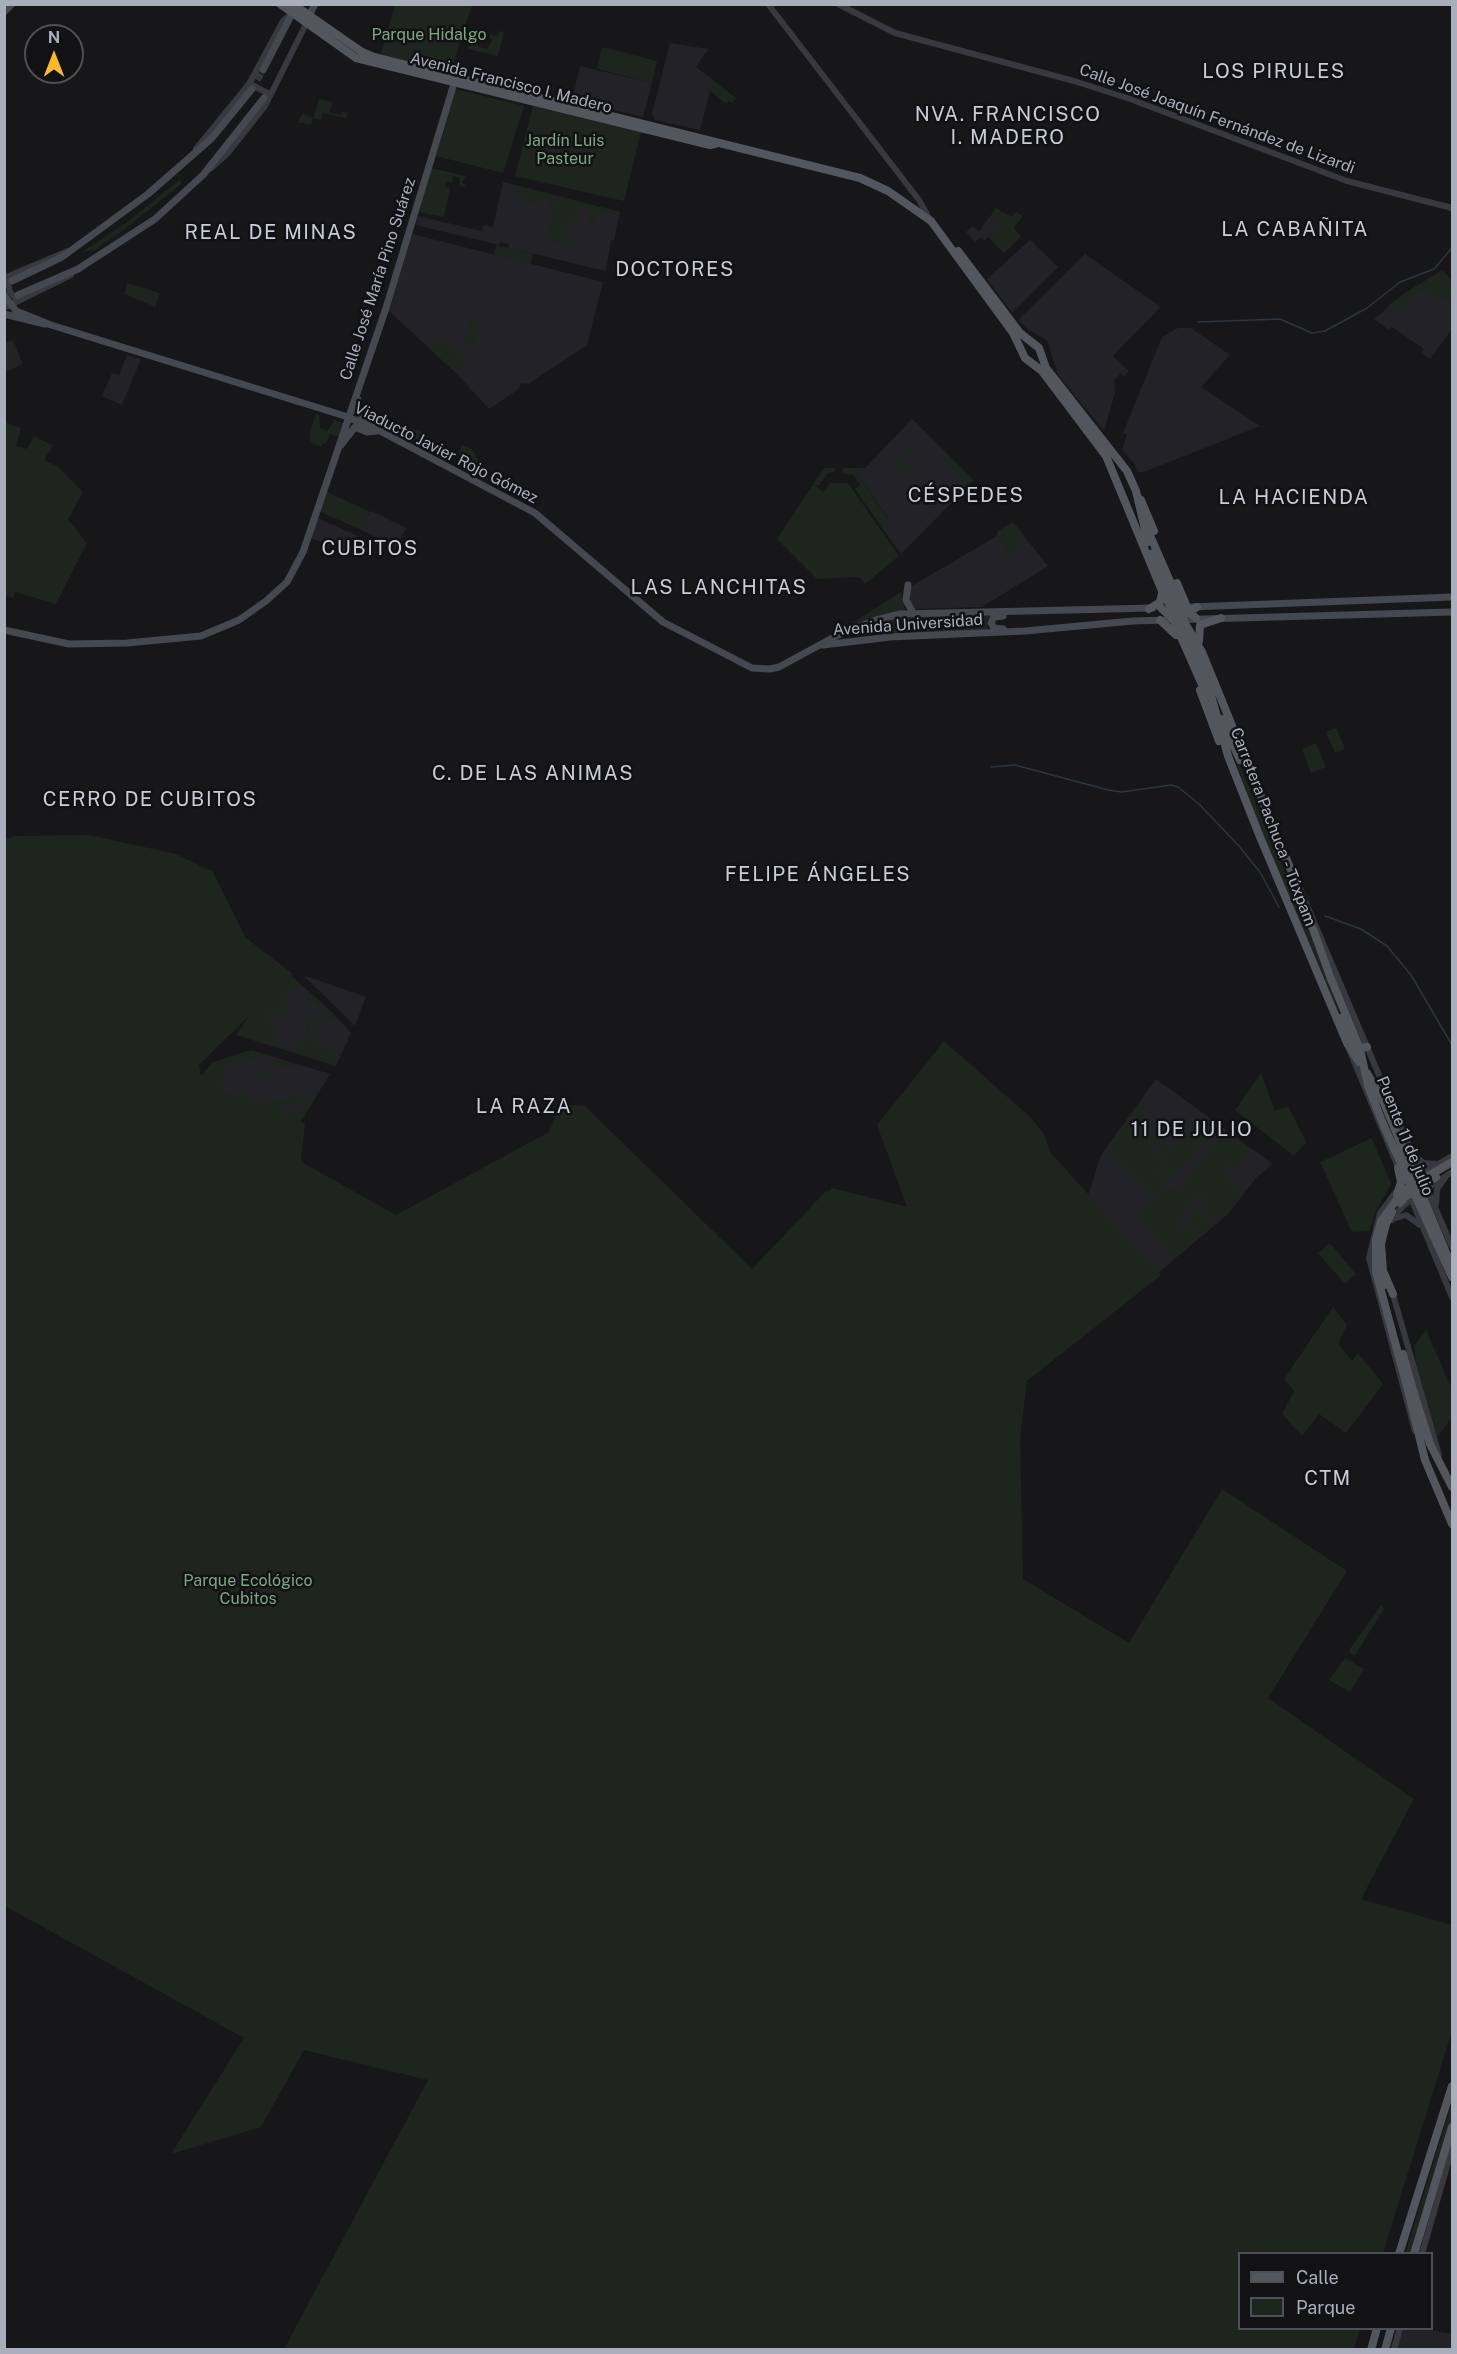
<!DOCTYPE html>
<html>
<head>
<meta charset="utf-8">
<style>
	body { margin:0 }
	#map { position:relative; width:1457px; height:2354px; overflow:hidden; background:#17171a; font-family:"Public Sans",sans-serif }
	canvas { display:block }
	.frame { position:absolute; inset:0; border:6px solid #a9aeba; pointer-events:none }
	.legend { position:absolute; left:1238px; top:2252px; width:195px; height:78px; box-sizing:border-box; background:#121215; border:2px solid #4e5057; margin:0; padding:8px 10px; list-style:none; font-size:18px; color:#a9aeba }
	.legend li { display:flex; align-items:center; gap:12px; height:30px }
	.legend b { width:30px; border:2px solid #4e5057 }
	.north { position:absolute; left:24px; top:24px; width:60px; height:60px; box-sizing:border-box; background:#121215; border:2px solid #4e5057; border-radius:50%; rotate:0deg; font-size:16px; font-weight:700; line-height:24px; text-align:center; color:#a9aeba }
	.north::after { content:''; display:block; margin:auto; width:21px; height:27px; background:#fab82e; clip-path:polygon(50% 0,100% 100%,50% 72%,0 100%) }
</style>
</head>
<body>
<div id="map">
<canvas width="1457" height="2354"></canvas>
<div class="frame"></div>
<ul class="legend">
<li><b style="height:8px;background:#54565e"></b>Calle</li>
<li><b style="height:16px;background:#1d251e"></b>Parque</li>
</ul>
<div class="north">N</div>
</div>
<script>
const ctx = document.querySelector('canvas').getContext('2d');
ctx.lineJoin = 'round';
function fillPath(path, color) { ctx.fillStyle = color; ctx.fill(path, 'evenodd'); }
const shape = rows => new Path2D(rows.map(r => 'M' + r).join(''));
function strokePath(path, color, width, dash) { ctx.strokeStyle = color; ctx.lineWidth = width; ctx.lineCap = dash ? 'butt' : 'round'; ctx.setLineDash(dash || []); ctx.stroke(path); }
function write(font, color, halo, rows, align = 'center') {
  ctx.font = font + ' "Public Sans",sans-serif'; ctx.lineWidth = 5; ctx.setLineDash([]); ctx.textBaseline = 'middle'; ctx.strokeStyle = halo; ctx.fillStyle = color; for (const [text, x, y, turn = 0] of rows) {
    ctx.save(); ctx.translate(x, y); ctx.rotate((+turn || 0) * Math.PI / 180); ctx.textAlign = isNaN(turn) ? turn : align; if (halo) ctx.strokeText(text, 0, 0); ctx.fillText(text, 0, 0); ctx.restore();
  }
}
fillPath(shape([
	[670,43,708,49,696,67,713,80,700,130,655,120,652,114],
	[580,66,652,83,643,117,572,100],
	[503,182,620,212,614,240,611,240,606,271,509,248,509,244,500,242,499,245,416,225,418,216,482,231,483,225,493,227],
	[991,215,1001,224,984,241,981,237,975,242,966,232,972,226,979,231],
	[412,234,603,282,587,345,528,384,521,383,519,389,489,409,458,375,389,311],
	[1030,240,1058,267,1012,313,987,279],
	[1085,254,1161,307,1113,356,1129,371,1124,376,1121,373,1114,381,1115,393,1104,431,1058,375,1047,340,1029,330,1018,320],
	[1443,270,1452,282,1452,329,1430,359,1422,353,1424,349,1392,327,1389,330,1374,319,1406,292],
	[1178,328,1191,328,1230,355,1201,387,1260,426,1144,472,1137,472,1135,464,1122,450,1127,434,1123,433,1162,337],
	[13,340,23,364,5,372,5,343],
	[127,355,141,359,122,405,102,396,112,373,119,375],
	[912,419,974,480,901,554,880,525,888,518,854,468,865,468],
	[371,511,406,528,396,547,361,530],
	[318,518,358,536,349,555,309,537],
	[1013,522,1048,566,982,607,916,609,911,605,908,596,910,587,997,536,998,531],
	[287,972,332,1012,351,1033,336,1066,236,1035],
	[306,976,366,997,355,1026,305,977],
	[251,1050,330,1074,300,1123,194,1085,212,1063],
	[1156,1079,1273,1164,1256,1178,1228,1214,1152,1278,1087,1199,1101,1155],
	[1396,2329,1426,2329,1452,2334,1452,2349,1390,2350]
]), '#232327');
fillPath(shape([
	[395,5,472,5,451,70,448,72,381,54],
	[499,31,504,32,498,56,468,49,473,34,479,47,487,49,493,39,489,38,490,34,498,36],
	[602,47,657,61,652,83,597,69],
	[713,80,736,98,732,103,729,101,726,104,710,91],
	[456,89,524,106,503,173,436,156],
	[319,99,333,102,329,112,341,115,342,112,348,113,346,118,323,113,321,120,313,118,311,125,298,122,303,113,313,118],
	[533,106,641,132,624,201,515,176],
	[431,168,466,176,462,182,467,187,459,186,460,178,453,176,452,183,446,182,445,187,450,188,444,217,419,212],
	[180,179,181,184,129,226,95,250,82,252,126,223],
	[518,186,554,195,552,206,548,205,549,199,543,198,541,205,525,202,526,197,516,193],
	[557,196,620,212,619,215,607,212,606,215,596,213,595,226,589,224,590,210,582,208,578,221,567,223,564,237,572,239,570,246,546,240],
	[996,208,1012,217,1016,212,1023,216,1014,227,1021,237,1004,253,988,237,1001,224,991,215],
	[496,245,533,254,531,264,494,255],
	[1443,270,1452,282,1452,298,1438,300,1425,290,1422,293,1419,290,1405,307,1401,308,1399,314,1388,305],
	[127,283,160,293,155,307,125,294],
	[470,320,481,323,475,347,464,344],
	[438,337,442,337,467,360,459,372,431,348],
	[361,411,423,432,419,444,376,422],
	[316,414,319,415,320,428,327,431,335,420,343,423,338,437,330,434,326,444,323,443,321,447,311,442,310,432],
	[5,422,21,428,16,446,27,449,34,436,53,446,44,460,57,466,83,492,68,519,87,543,56,604,15,592,13,598,5,595],
	[462,445,472,449,489,481,456,463],
	[907,448,922,463,908,476,893,461,898,456,911,469,917,463,905,451],
	[949,456,973,480,969,485,944,460],
	[824,468,835,468,835,472,828,473,819,485,814,485,823,492,817,501,830,483,848,483,899,556,865,584,859,577,817,579,777,539],
	[843,468,854,468,888,519,880,525,855,489,860,485,853,475,843,473],
	[327,492,370,512,361,530,319,511],
	[1013,522,1025,537,1018,542,1020,546,1007,555,997,534],
	[901,592,905,611,840,631],
	[991,615,987,622,988,630,883,635,880,625,881,621,908,617],
	[1336,728,1345,749,1335,753,1326,732],
	[1226,733,1307,923,1342,1020,1334,1008,1256,819],
	[1316,743,1326,767,1311,773,1302,749],
	[89,835,176,854,213,872,246,938,293,974,291,976,306,989,286,989,287,1014,270,1014,270,1024,274,1024,274,1036,278,1037,278,1048,298,1047,298,1040,303,1038,341,1053,336,1065,236,1035,249,1016,199,1065,201,1076,212,1063,251,1050,266,1055,237,1065,236,1061,226,1062,221,1087,227,1094,249,1095,251,1103,290,1100,290,1094,303,1094,297,1103,280,1105,281,1114,304,1112,304,1104,299,1104,303,1097,310,1101,317,1090,319,1091,301,1122,305,1124,301,1158,305,1164,396,1215,549,1132,560,1104,585,1106,752,1269,827,1190,828,1192,832,1188,907,1207,877,1125,944,1041,1029,1116,1044,1134,1050,1152,1159,1272,1161,1275,1027,1381,1020,1438,1023,1579,1129,1643,1222,1489,1347,1571,1268,1698,1414,1799,1361,1899,1452,1925,1452,2031,1383,2253,1240,2254,1240,2328,1360,2329,1354,2349,284,2349,428,2080,304,2050,261,2127,171,2154,244,2038,5,1906,5,839,17,836],
	[306,989,340,1021,323,1021,316,1037,318,1022,309,1022,309,1029,314,1029,314,1039,308,1037,306,1018,327,1018,327,1010,308,1010,316,1009,316,1002,309,1002],
	[274,1058,300,1066,278,1068,278,1076,259,1078,258,1071,270,1070,270,1065,275,1064],
	[1261,1073,1275,1111,1288,1106,1306,1142,1294,1156,1235,1110],
	[1140,1103,1145,1107,1142,1112,1147,1117,1139,1125,1148,1137,1153,1134,1157,1141,1136,1158,1154,1178,1178,1156,1168,1163,1154,1146,1163,1138,1172,1149,1195,1124,1212,1137,1153,1195,1107,1149],
	[1228,1131,1251,1149,1235,1171,1229,1165,1223,1171,1243,1193,1228,1214,1215,1223,1199,1208,1207,1199,1202,1194,1182,1214,1185,1219,1178,1226,1190,1237,1184,1230,1190,1223,1201,1234,1173,1259,1135,1215,1161,1189,1165,1193,1170,1188,1174,1191],
	[1372,1138,1391,1184,1375,1213,1370,1231,1352,1232,1320,1162],
	[1149,1147,1166,1165,1154,1176,1137,1158],
	[1197,1209,1213,1225,1204,1234,1188,1218],
	[1330,1243,1356,1274,1345,1284,1318,1253],
	[1333,1307,1347,1325,1338,1344,1352,1361,1358,1353,1383,1384,1346,1433,1319,1414,1302,1436,1282,1414,1294,1391,1284,1379],
	[1426,1330,1450,1385,1452,1384,1452,1417,1437,1438,1418,1380,1414,1346],
	[1381,1605,1384,1609,1355,1655,1351,1654,1349,1650],
	[1345,1658,1364,1669,1350,1692,1329,1680],
	[1452,2102,1452,2119,1410,2253,1405,2254]
]), '#1d251e');
strokePath(shape([
	[1198,322,1280,319,1312,333,1325,331,1367,308,1400,282,1434,269,1452,248],
	[991,767,1015,765,1108,790,1122,792,1171,785,1178,787,1199,804,1239,846,1260,872,1279,907],
	[1325,916,1361,929,1387,946,1411,975,1452,1045]
]), '#2c363e', 1.5);
strokePath(shape([
	[252,89,263,70]
]), '#34353a', 7, [7, 3.5]);
strokePath(shape([
	[768,4,919,200,930,220],
	[838,4,895,33,1074,81,1130,99,1347,181,1452,208],
	[249,84,270,94],
	[196,149,249,84,283,21,291,14],
	[210,169,228,153,265,106,306,24],
	[7,277,10,292,18,301],
	[4,278,68,251],
	[4,308,71,275],
	[1300,889,1452,1247],
	[1349,1049,1452,1297],
	[1414,1156,1424,1163,1437,1164],
	[1419,1175,1452,1156],
	[1398,1189,1380,1213,1369,1258,1415,1431],
	[1436,1204,1437,1189,1445,1178],
	[1393,1219,1406,1215,1420,1225],
	[1392,1220,1396,1213,1411,1199,1452,1172],
	[1392,1291,1439,1455],
	[1422,2254,1452,2149],
	[1394,2350,1400,2328]
]), '#38393f', 6);
strokePath(shape([
	[4,12,12,4],
	[311,12,315,4],
	[263,70,295,8],
	[12,281,62,257,148,194,212,138,252,89],
	[4,295,16,311,51,325,345,416,380,431,535,513,663,622,752,668,770,669,779,667,838,635,876,620,900,614,1153,608],
	[18,295,78,269,155,219,203,175,264,98],
	[4,314,45,324],
	[358,400,356,408,359,414,371,421,378,429],
	[341,445,355,427,367,432,377,431],
	[908,585,906,600,913,613],
	[1191,607,1452,597],
	[1003,616,994,617,991,623,994,628,1003,629],
	[4,630,69,644,127,643,201,636,239,620,266,601,287,582,303,552,386,308,456,77],
	[823,645,890,637,1025,631,1133,621,1452,612]
]), '#46484f', 7);
strokePath(shape([
	[280,4,356,58,710,145,715,144],
	[293,4,362,52,374,57,860,178,888,191,931,221,1013,333,1025,358,1042,371,1106,456,1162,591,1195,654,1211,695,1228,756,1260,837,1347,1043,1359,1062],
	[958,251,1020,333,1039,348,1046,368,1127,471,1136,491,1148,542],
	[1141,500,1154,531],
	[1145,524,1180,604,1196,618],
	[1153,553,1173,603,1202,652,1297,885,1331,979],
	[1177,583,1187,607],
	[1161,608,1173,619,1207,696],
	[1149,609,1160,602,1162,593],
	[1184,615,1197,607],
	[1160,620,1176,635],
	[1199,641,1200,625,1221,618],
	[1200,690,1219,741],
	[1221,719,1240,760],
	[1340,1018,1358,1048,1367,1047],
	[1384,1273,1393,1294],
	[1414,1393,1430,1444,1452,1487],
	[1409,1394,1425,1460,1452,1524],
	[1399,2254,1452,2086],
	[1414,2254,1452,2127],
	[1371,2350,1377,2328],
	[1385,2350,1391,2328]
]), '#54565e', 8);
strokePath(shape([
	[1331,979,1360,1049,1368,1086,1384,1126,1452,1277],
	[1367,1073,1384,1103,1450,1262],
	[1397,1195,1401,1182,1398,1168],
	[1400,1203,1406,1196,1436,1177],
	[1384,1285,1381,1244,1386,1224,1392,1212],
	[1403,1354,1414,1393],
	[1409,1394,1376,1272,1376,1240,1381,1221,1403,1191,1452,1162]
]), '#54565e', 8);
write('16px', '#7fa682', '#121215', [
	["Parque Hidalgo",429,35],
	["Jardín Luis",565,141],
	["Pasteur",565,159],
	["Parque Ecológico",248,1581],
	["Cubitos",248,1599]
]);
write('16px', '#a9aeba', '#121215', [
	["Avenida Francisco I. Madero",511,83,14],
	["Calle José Joaquín Fernández de Lizardi",1217,119,20],
	["Calle José María Pino Suárez",378,279,-72],
	["Viaducto Javier Rojo Gómez",446,453,27],
	["Avenida Universidad",908,625,-4],
	["Carretera Pachuca - Túxpam",1273,827,69],
	["Puente 11 de julio",1405,1136,68]
]);
ctx.letterSpacing = '1.5px';
write('20px', '#cacdd6', '#121215', [
	["LOS PIRULES",1274,72],
	["NVA. FRANCISCO",1008,115],
	["I. MADERO",1008,138],
	["LA CABAÑITA",1295,230],
	["REAL DE MINAS",271,233],
	["DOCTORES",675,270],
	["CÉSPEDES",966,496],
	["LA HACIENDA",1294,498],
	["CUBITOS",370,549],
	["LAS LANCHITAS",719,588],
	["C. DE LAS ANIMAS",533,774],
	["CERRO DE CUBITOS",150,800],
	["FELIPE ÁNGELES",818,875],
	["LA RAZA",524,1107],
	["11 DE JULIO",1192,1130],
	["CTM",1328,1479]
]);
ctx.letterSpacing = '0px';
</script>
</body>
</html>
